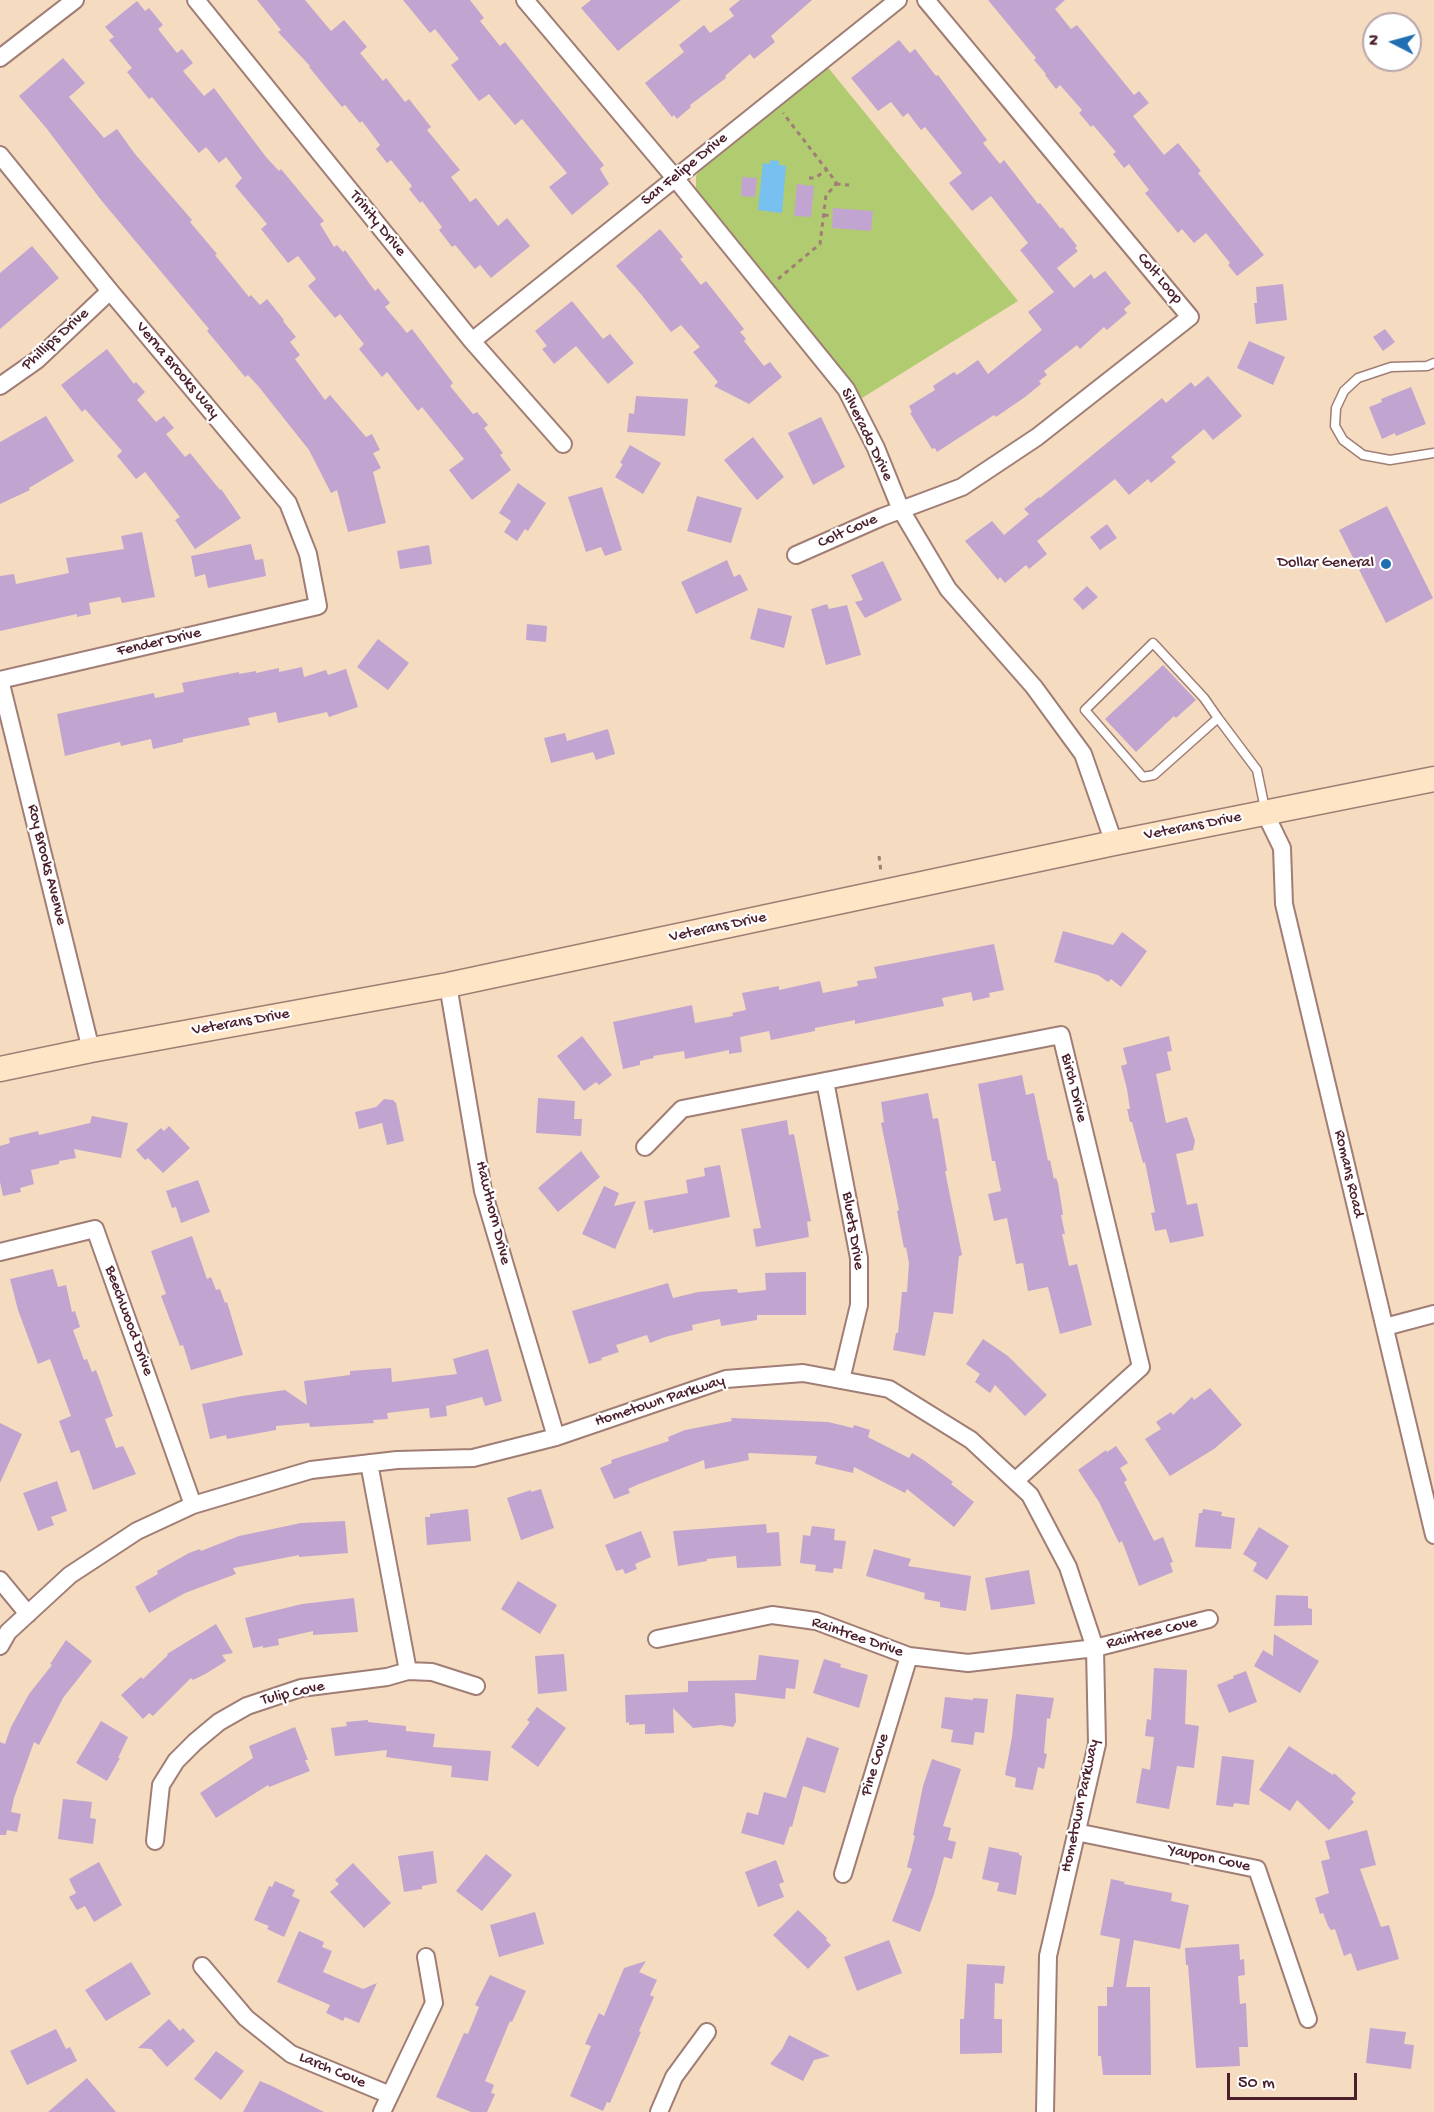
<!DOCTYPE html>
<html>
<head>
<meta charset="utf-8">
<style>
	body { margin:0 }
	#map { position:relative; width:1434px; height:2112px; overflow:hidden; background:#f5dbbf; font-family:"Gochi Hand",sans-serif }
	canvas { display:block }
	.north { position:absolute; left:1362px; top:12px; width:60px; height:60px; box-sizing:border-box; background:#fff; border:2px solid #b7a5aa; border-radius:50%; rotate:276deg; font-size:16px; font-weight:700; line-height:24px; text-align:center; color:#4a1f2b }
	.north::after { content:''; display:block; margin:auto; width:21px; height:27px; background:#1f6fb2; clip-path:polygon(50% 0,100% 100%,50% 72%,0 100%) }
	.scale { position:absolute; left:1227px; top:2073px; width:130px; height:27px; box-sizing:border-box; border:3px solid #4a1f2b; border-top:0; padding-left:8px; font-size:18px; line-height:21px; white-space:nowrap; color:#4a1f2b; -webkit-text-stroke:4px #fff; paint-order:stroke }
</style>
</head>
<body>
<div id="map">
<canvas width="1434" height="2112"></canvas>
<div class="north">N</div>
<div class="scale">50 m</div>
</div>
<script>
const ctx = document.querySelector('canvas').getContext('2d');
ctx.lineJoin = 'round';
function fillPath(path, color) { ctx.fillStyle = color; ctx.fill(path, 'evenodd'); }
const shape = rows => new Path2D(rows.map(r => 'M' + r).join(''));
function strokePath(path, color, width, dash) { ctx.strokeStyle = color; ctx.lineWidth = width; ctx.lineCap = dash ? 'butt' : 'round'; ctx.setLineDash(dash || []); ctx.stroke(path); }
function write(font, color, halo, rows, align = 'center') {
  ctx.font = font + ' "Gochi Hand",sans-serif'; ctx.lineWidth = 4.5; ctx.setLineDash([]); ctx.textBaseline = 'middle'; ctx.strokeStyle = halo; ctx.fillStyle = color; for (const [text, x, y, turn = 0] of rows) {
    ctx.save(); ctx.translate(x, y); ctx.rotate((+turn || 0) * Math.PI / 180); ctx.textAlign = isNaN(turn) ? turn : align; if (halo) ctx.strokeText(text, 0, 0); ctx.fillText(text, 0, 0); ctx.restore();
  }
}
fillPath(shape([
	[826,65,1018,301,862,398,700,197,696,188,696,176,700,169]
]), '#b1cb70');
fillPath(shape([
	[770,160,779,161,779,165,786,166,782,213,758,210,763,163,770,164]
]), '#77c0f0');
fillPath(shape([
	[257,0,305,0,331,31,344,20,367,47,360,53,383,81,386,78,405,102,409,99,431,127,427,130,460,170,451,177,470,202,476,198,498,226,507,218,530,246,491,278,480,265,475,269,455,245,452,247,439,230,442,227,422,201,420,203,409,189,412,186,391,160,387,163,376,149,380,145,362,121,360,123,345,105,342,107,309,67,310,66,278,32,281,30],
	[403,0,470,0,484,18,480,21,500,46,505,42,604,165,600,169,609,184,572,215,549,187,567,173,522,119,515,125,489,94,479,101,451,65,459,59,435,29,430,33],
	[591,0,681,0,618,51,581,8],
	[740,0,812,0,771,36,775,42,754,59,750,54,725,76,726,78,690,105,691,107,677,119,674,115,672,117,645,83,684,52,679,45,704,25,710,33,734,16,729,9],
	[988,0,1065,0,1055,9,1071,29,1077,25,1134,95,1139,91,1149,103,1133,116,1164,155,1178,143,1201,171,1198,173,1264,255,1237,276,1228,265,1230,263,1206,233,1194,243,1182,229,1178,233,1145,193,1149,190,1129,164,1124,168,1113,154,1116,152,1093,125,1091,127,1079,113,1082,110,1060,85,1056,89,1045,75,1046,74,1034,60,1036,58],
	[137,1,145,11,149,8,163,25,158,29,177,53,182,49,193,63,183,71,204,96,214,88,266,157,279,171,281,169,324,221,320,224,334,247,337,245,343,252,345,250,375,291,378,288,390,303,385,307,407,333,412,329,453,383,450,386,473,414,477,412,488,425,484,428,503,453,500,455,511,470,472,500,449,470,464,459,422,407,418,411,387,372,382,377,359,349,364,344,340,314,335,318,308,286,316,279,298,256,288,263,261,229,267,224,235,186,242,178,226,157,219,163,206,147,199,153,152,97,149,99,127,72,132,68,109,40,114,37,105,27],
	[899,40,910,53,915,49,936,76,938,75,987,140,983,143,1000,164,1004,160,1038,204,1040,203,1061,229,1062,227,1077,246,1075,248,1078,251,1057,268,1074,288,1091,274,1094,279,1105,271,1131,303,1124,309,1127,313,1107,330,1104,327,1080,349,1077,345,1044,371,1047,375,1039,381,1041,384,1025,397,996,417,994,415,937,452,935,448,932,449,910,413,912,412,909,406,935,390,933,386,954,372,957,375,978,360,988,374,1042,330,1028,312,1054,292,1020,250,1028,243,991,196,972,211,949,183,962,173,925,127,921,130,908,113,903,117,891,102,878,111,851,78],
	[63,58,85,83,69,97,104,138,117,129,135,154,192,220,190,222,217,254,215,255,249,297,251,295,260,305,267,299,284,320,283,321,296,337,290,342,300,355,295,359,325,400,330,395,366,437,372,434,380,450,373,453,381,468,373,472,386,523,348,532,337,490,331,493,309,450,259,387,248,375,245,377,218,344,207,331,209,329,101,200,47,129,19,96],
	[742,177,757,178,755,197,741,196],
	[797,184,814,186,811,217,794,216],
	[833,208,873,211,871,231,832,228],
	[660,229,683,257,680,259,701,285,706,281,744,329,740,332,746,339,744,341,764,366,770,362,782,377,749,404,714,386,718,382,693,352,700,347,681,325,671,332,640,293,616,266],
	[32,246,59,278,0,329,0,273],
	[1283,284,1287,320,1256,324,1254,303,1257,303,1256,287],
	[572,301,603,339,610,334,634,363,608,384,576,346,554,364,542,349,547,346,535,331],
	[1385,329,1395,342,1383,351,1373,337],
	[1249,341,1285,357,1273,385,1237,368],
	[107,349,134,384,136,382,145,392,137,400,156,422,164,416,174,428,166,434,185,457,190,453,220,490,221,489,241,518,195,549,175,520,180,517,145,472,136,479,117,456,122,451,85,409,82,412,61,385],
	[1208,376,1242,416,1213,440,1204,429,1171,457,1176,462,1151,483,1148,479,1129,495,1115,479,1037,541,1047,554,1029,569,1026,565,1005,583,1000,577,998,580,965,541,992,521,1004,535,1029,514,1024,509,1039,497,1040,498,1162,398,1166,403,1191,382,1195,387],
	[1411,387,1426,424,1396,436,1395,433,1382,439,1369,407,1382,402,1381,399],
	[636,396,688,399,685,436,627,432,629,413,634,414],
	[46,416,74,461,29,488,30,490,0,504,0,442],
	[821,417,845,467,813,485,788,433],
	[753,437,784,477,757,500,724,460],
	[630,445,661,463,643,494,615,477,623,464,620,463],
	[518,483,546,503,528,531,525,529,517,541,504,532,511,521,499,513],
	[602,487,622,550,605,556,601,547,586,552,568,497],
	[697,496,742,508,731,543,687,531],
	[1387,506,1433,598,1386,623,1339,530],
	[1107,524,1117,538,1100,550,1090,537],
	[142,532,155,597,122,603,120,597,89,603,91,614,77,617,77,614,0,631,0,576,14,574,16,584,69,573,66,558,124,549,121,536],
	[251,544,255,560,263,559,266,576,208,588,205,574,195,577,191,556],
	[429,545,432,564,400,569,397,551],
	[727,560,734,577,740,574,748,590,696,614,681,582],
	[883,561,902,600,865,618,855,602,863,600,851,575],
	[1087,586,1098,597,1083,610,1073,599],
	[827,604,829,609,847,605,861,655,826,665,811,609],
	[758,608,792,616,784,648,750,639],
	[527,624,547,626,546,642,526,640],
	[378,639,409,663,388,690,357,667],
	[1163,665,1196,700,1176,718,1174,716,1136,752,1105,719],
	[302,667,304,677,326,670,328,675,346,669,358,707,329,717,327,712,278,723,276,712,248,718,250,725,183,739,183,742,153,749,151,739,121,746,120,742,65,756,57,714,154,693,155,698,184,692,182,683,239,672,239,674,256,671,256,673,279,668,279,672],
	[608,729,615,754,596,760,593,752,551,763,544,738,565,733,567,741],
	[1063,931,1113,945,1122,932,1147,951,1121,987,1111,979,1108,982,1098,975,1054,962],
	[994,944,1004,990,989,993,990,997,973,1001,971,992,942,998,944,1006,855,1024,855,1020,815,1028,815,1031,771,1040,769,1031,740,1037,742,1052,729,1054,729,1050,685,1059,684,1051,653,1056,654,1058,640,1061,640,1065,623,1069,613,1022,692,1005,695,1023,733,1016,732,1013,746,1010,742,993,779,986,779,990,820,981,823,993,858,986,857,981,877,978,874,967],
	[582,1036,612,1075,599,1085,596,1082,584,1091,557,1056],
	[1169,1036,1172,1051,1167,1052,1171,1070,1156,1074,1166,1123,1187,1117,1195,1141,1193,1150,1176,1154,1187,1205,1197,1203,1204,1236,1170,1243,1166,1229,1155,1231,1151,1213,1155,1212,1145,1162,1143,1163,1132,1122,1130,1122,1127,1109,1130,1109,1127,1089,1121,1066,1127,1064,1123,1048],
	[1022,1075,1026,1095,1034,1093,1048,1161,1050,1160,1054,1179,1056,1178,1058,1183,1063,1215,1061,1215,1065,1234,1062,1234,1069,1266,1077,1264,1092,1325,1060,1334,1048,1287,1028,1291,1023,1263,1016,1264,1007,1218,994,1221,988,1194,1001,1191,995,1161,992,1161,978,1084],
	[928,1093,933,1119,938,1118,947,1171,945,1171,962,1255,959,1256,953,1314,934,1312,925,1356,893,1350,896,1333,898,1333,902,1292,907,1292,909,1263,906,1247,904,1248,897,1211,899,1210,881,1123,884,1122,881,1102],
	[538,1098,575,1101,574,1119,582,1119,581,1136,536,1133],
	[384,1099,393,1100,396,1103,404,1141,387,1145,382,1123,359,1129,355,1112,376,1107],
	[92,1116,128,1123,121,1158,74,1149,76,1158,59,1161,59,1164,31,1170,34,1184,20,1188,21,1192,3,1196,0,1182,0,1146,10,1143,9,1138,38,1131,39,1135,90,1123],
	[787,1120,789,1135,794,1134,808,1206,811,1221,807,1222,809,1237,756,1247,753,1229,761,1228,741,1129],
	[169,1126,190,1148,163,1173,148,1158,145,1160,136,1150,161,1128,164,1131],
	[581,1151,600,1177,558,1212,538,1188],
	[720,1165,730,1217,653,1233,653,1229,649,1230,644,1201,688,1193,686,1180,705,1176,704,1168],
	[198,1180,210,1212,181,1223,176,1207,172,1208,166,1191],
	[604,1186,619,1193,614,1206,636,1201,615,1249,582,1234],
	[192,1236,207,1279,211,1277,216,1290,220,1289,225,1303,227,1302,243,1355,191,1370,183,1345,180,1346,161,1296,166,1294,151,1251],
	[53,1269,58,1287,66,1285,72,1312,75,1311,80,1327,73,1330,84,1360,87,1359,92,1372,96,1370,113,1416,105,1419,116,1448,123,1446,136,1474,93,1490,79,1450,71,1453,59,1421,71,1416,50,1359,38,1364,18,1310,10,1279],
	[806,1272,806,1315,757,1315,757,1320,721,1326,720,1319,692,1325,693,1330,665,1337,650,1343,647,1335,616,1345,619,1352,601,1358,602,1360,589,1364,572,1311,668,1283,673,1298,698,1292,737,1289,738,1293,766,1290,765,1273],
	[983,1339,1008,1356,1047,1395,1025,1416,995,1385,990,1393,975,1382,980,1374,966,1364],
	[488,1349,502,1401,485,1406,482,1397,446,1406,447,1416,430,1418,429,1408,387,1413,388,1419,373,1420,374,1423,310,1427,309,1423,276,1426,276,1430,227,1439,226,1435,210,1439,202,1404,242,1396,285,1390,307,1405,304,1381,350,1375,350,1371,391,1368,392,1382,457,1374,453,1359],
	[1210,1388,1242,1425,1214,1449,1170,1476,1145,1439,1161,1429,1156,1422,1171,1412,1173,1415,1192,1397,1194,1400],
	[731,1418,828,1422,853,1428,854,1425,870,1430,868,1437,909,1458,912,1453,925,1461,953,1482,951,1484,974,1502,954,1527,907,1489,905,1493,854,1467,853,1473,815,1464,817,1456,748,1453,749,1460,705,1469,704,1460,639,1484,628,1489,630,1493,614,1499,600,1468,612,1463,611,1460,669,1441,668,1437,685,1430,732,1421],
	[0,1423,22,1434,0,1483],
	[1116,1446,1128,1463,1120,1468,1127,1480,1124,1482,1154,1541,1163,1537,1173,1562,1170,1563,1173,1572,1139,1586,1122,1541,1119,1543,1099,1502,1078,1470,1106,1450,1107,1452],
	[57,1481,67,1511,51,1517,54,1525,38,1531,23,1493],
	[541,1489,554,1528,521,1540,507,1498,531,1490,531,1492],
	[468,1509,471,1541,427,1545,425,1517,430,1517,430,1514],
	[1203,1509,1222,1512,1221,1516,1235,1518,1231,1549,1195,1547,1199,1513,1202,1513],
	[345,1521,348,1553,299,1557,299,1555,233,1568,236,1574,185,1593,149,1613,135,1587,158,1574,157,1571,189,1553,200,1549,201,1551,239,1536,301,1523],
	[766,1524,767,1533,779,1532,781,1566,737,1568,736,1556,707,1559,707,1561,678,1566,673,1531],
	[812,1526,835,1529,834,1540,846,1541,842,1569,834,1568,833,1573,815,1571,816,1565,800,1563,803,1535,810,1536],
	[1259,1527,1289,1546,1267,1580,1253,1571,1257,1563,1243,1554],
	[641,1531,651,1557,635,1564,637,1569,625,1574,623,1569,616,1571,605,1545],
	[874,1549,911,1559,908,1566,971,1576,966,1611,940,1607,940,1602,924,1599,925,1593,866,1576],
	[1029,1570,1035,1604,991,1610,985,1578],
	[518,1581,557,1605,540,1634,501,1609],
	[1276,1595,1308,1596,1308,1608,1312,1609,1312,1625,1274,1626],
	[354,1598,358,1632,313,1635,313,1631,278,1639,279,1645,263,1648,263,1646,253,1648,245,1618,302,1604],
	[216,1624,233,1653,222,1655,226,1661,207,1673,193,1680,191,1678,153,1716,149,1713,143,1719,121,1695,141,1677,143,1679,168,1655,167,1654],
	[1274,1634,1319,1661,1300,1693,1254,1666,1263,1650,1273,1656],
	[66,1640,92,1661,63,1698,39,1745,34,1742,14,1798,11,1812,21,1814,17,1832,7,1830,6,1835,0,1835,0,1742,5,1744,11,1727,29,1694,52,1665,50,1664],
	[564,1654,567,1691,538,1694,535,1656],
	[759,1655,799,1660,795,1689,786,1688,785,1699,735,1693,736,1722,733,1727,721,1725,693,1728,673,1708,674,1733,645,1734,645,1724,629,1725,629,1722,626,1723,625,1695,688,1692,688,1681,756,1680],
	[824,1659,841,1664,840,1667,868,1675,859,1708,813,1693],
	[1154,1668,1187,1670,1185,1724,1199,1726,1194,1768,1177,1766,1169,1809,1136,1803,1142,1768,1150,1770,1154,1737,1145,1736,1147,1719,1151,1720],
	[1246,1671,1257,1702,1229,1713,1217,1685,1234,1678,1233,1676],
	[1016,1694,1054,1698,1050,1719,1047,1718,1044,1753,1047,1754,1044,1769,1038,1767,1033,1790,1015,1787,1016,1778,1005,1775,1012,1737],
	[945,1697,973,1700,973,1698,988,1699,984,1733,975,1732,973,1745,951,1742,953,1730,941,1728],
	[537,1707,566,1728,538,1767,511,1747,530,1722,527,1720],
	[368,1720,368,1722,406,1726,406,1731,435,1734,433,1747,491,1751,488,1781,451,1777,452,1766,386,1757,387,1750,335,1756,331,1728,347,1726,346,1722],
	[101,1721,128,1737,118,1758,120,1758,107,1781,76,1763],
	[295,1727,308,1760,305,1760,310,1771,269,1787,268,1785,216,1818,200,1793,253,1758,249,1746],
	[807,1737,839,1748,825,1793,803,1786,792,1827,790,1826,784,1845,741,1833,747,1812,758,1815,764,1792,786,1798],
	[1289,1746,1333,1775,1334,1773,1356,1793,1351,1799,1354,1802,1329,1830,1297,1800,1290,1811,1259,1790],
	[1222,1756,1254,1760,1249,1805,1234,1803,1233,1807,1216,1805],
	[932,1759,961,1769,943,1826,951,1828,948,1840,956,1842,952,1859,944,1857,934,1894,920,1932,892,1921,912,1869,907,1867,915,1836,913,1835,923,1786],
	[63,1799,92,1802,90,1818,96,1819,93,1844,58,1839],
	[1367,1830,1376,1865,1360,1869,1381,1927,1389,1925,1399,1959,1357,1971,1351,1953,1344,1956,1335,1929,1331,1930,1328,1926,1323,1913,1320,1914,1315,1898,1329,1893,1321,1861,1330,1859,1325,1841],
	[989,1847,1019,1853,1019,1855,1022,1856,1016,1895,997,1891,999,1883,982,1879],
	[433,1851,437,1883,422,1886,422,1889,404,1892,398,1856],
	[486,1854,512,1875,482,1911,456,1891],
	[776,1860,784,1882,779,1884,784,1897,758,1907,745,1872],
	[99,1862,122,1905,94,1922,85,1906,77,1910,69,1897,76,1893,69,1879],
	[353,1863,391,1903,364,1928,330,1892,339,1884,335,1880],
	[1111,1879,1125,1882,1124,1884,1172,1893,1171,1901,1189,1905,1180,1949,1134,1940,1126,1987,1150,1987,1151,2075,1103,2075,1101,2056,1098,2056,1098,2006,1107,2006,1107,1987,1113,1987,1120,1939,1100,1935],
	[275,1881,295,1890,292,1896,300,1900,284,1937,267,1929,269,1926,254,1920,269,1886,272,1887],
	[798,1910,827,1938,826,1940,831,1945,808,1969,773,1935],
	[535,1912,544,1944,499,1957,490,1925],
	[299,1931,324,1942,322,1947,332,1951,323,1972,363,1989,377,1983,359,2023,345,2017,343,2021,326,2013,330,2005,277,1982],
	[889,1940,902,1973,857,1991,844,1957],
	[1239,1944,1240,1960,1244,1959,1245,1975,1238,1976,1240,2004,1246,2003,1248,2047,1239,2047,1240,2066,1196,2068,1188,1965,1186,1965,1185,1948],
	[646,1961,639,1972,657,1980,650,1995,654,1997,639,2031,641,2032,610,2103,607,2102,603,2111,570,2096,591,2046,585,2044,599,2013,604,2016,624,1968],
	[131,1962,151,1994,106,2021,85,1990],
	[967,1964,1005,1966,1003,1984,995,1983,994,2019,1002,2019,1002,2053,960,2054,960,2019,964,2019],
	[490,1975,526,1991,512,2022,510,2021,485,2081,494,2085,491,2093,495,2094,487,2112,471,2112,436,2097,464,2033,468,2034,479,2007,475,2005],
	[169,2019,180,2031,183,2028,195,2041,167,2067,151,2049,138,2048],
	[1370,2028,1406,2032,1404,2044,1414,2045,1411,2069,1366,2063],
	[56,2029,66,2049,70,2047,77,2061,27,2085,10,2051],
	[789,2035,830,2056,814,2060,803,2081,770,2064,782,2049],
	[216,2051,244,2071,221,2100,194,2079],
	[87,2078,116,2112,48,2112],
	[260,2081,274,2087,324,2112,243,2112]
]), '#c1a5d0');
const service = shape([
	[1434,363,1427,366,1391,367,1358,378,1344,391,1336,408,1335,426,1343,440,1363,455,1390,460,1434,453],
	[1218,718,1154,775,1143,777,1085,710,1153,643,1204,698,1218,718,1257,770,1265,809]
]);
const minor = shape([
	[196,0,472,341,563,444],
	[525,0,675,178,846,389,876,448,901,510,948,589,1034,687,1083,754,1114,843],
	[0,58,75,0],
	[0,155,110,291,288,503,308,554,318,606,0,680],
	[472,341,898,0],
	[0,386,37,360,110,291],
	[796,555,882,517,962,487,1037,437,1190,317,926,0],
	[0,680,91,1050],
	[1265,813,1282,848,1284,904,1434,1535],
	[448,985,483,1191,556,1437],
	[825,1081,859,1258,859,1305,841,1380],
	[645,1147,682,1109,1061,1035,1141,1367,1015,1481],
	[0,1252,95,1229,193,1505],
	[1385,1327,1434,1314],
	[369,1463,408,1671],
	[0,1580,28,1614],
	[657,1639,772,1615,816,1621,909,1656,968,1663,1095,1648,1209,1619],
	[0,1646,8,1632,70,1575,137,1531,193,1505,311,1470,397,1460,473,1458,556,1437,726,1379,803,1373,889,1389,971,1440,1030,1495,1068,1567,1095,1648,1097,1744,1048,1956,1045,2112],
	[1076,1832,1257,1869,1308,2019],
	[155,1841,161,1785,176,1761,195,1742,219,1722,247,1706,301,1688,387,1677,408,1671,432,1672,476,1686],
	[843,1874,909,1656],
	[202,1966,246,2018,291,2054,390,2095],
	[382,2112,434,2003,426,1957],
	[659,2112,674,2077,707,2032]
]);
const secondary = shape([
	[0,1069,91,1050,448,985,1114,843,1434,779]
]);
strokePath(service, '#a07d75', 11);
strokePath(minor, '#a07d75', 20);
strokePath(secondary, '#a07d75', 27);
strokePath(shape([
	[809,178,815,178,828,169],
	[836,184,849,185],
	[824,215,833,216],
	[778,279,820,244,826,195,835,186,836,182,783,113],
	[879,856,881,872]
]), '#a07d75', 3, [4.5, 4.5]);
strokePath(service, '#fff', 8);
strokePath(minor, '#fff', 16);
strokePath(secondary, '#fde5c5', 24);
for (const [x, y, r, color] of [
	[1386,564,6,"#1f6fb2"]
]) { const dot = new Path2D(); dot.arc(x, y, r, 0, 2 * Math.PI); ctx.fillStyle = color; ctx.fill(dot); strokePath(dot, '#fff', 2); }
write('16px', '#4a1f2b', '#fff', [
	["San Felipe Drive",685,170,-39],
	["Trinity Drive",377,224,51],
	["Colt Loop",1159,279,50],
	["Phillips Drive",56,340,-42],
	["Verna Brooks Way",177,371,50],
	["Silverado Drive",866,435,64],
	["Colt Cove",848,532,-24],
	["Fender Drive",159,643,-13],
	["Veterans Drive",1193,827,-11],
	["Roy Brooks Avenue",46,865,76],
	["Veterans Drive",718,928,-12],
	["Veterans Drive",241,1023,-10],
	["Birch Drive",1073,1088,76],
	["Romans Road",1348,1174,77],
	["Hawthorn Drive",492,1213,76],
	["Bluets Drive",852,1231,81],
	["Beechwood Drive",128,1321,70],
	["Hometown Parkway",660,1402,-18],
	["Raintree Cove",1152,1634,-14],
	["Raintree Drive",857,1638,19],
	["Tulip Cove",293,1694,-13],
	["Pine Cove",876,1765,-73],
	["Hometown Parkway",1081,1806,-78],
	["Yaupon Cove",1209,1859,12],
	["Larch Cove",332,2071,23]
]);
write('16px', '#4a1f2b', '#fff', [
	["Dollar General",1374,564]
], 'right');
</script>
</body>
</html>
